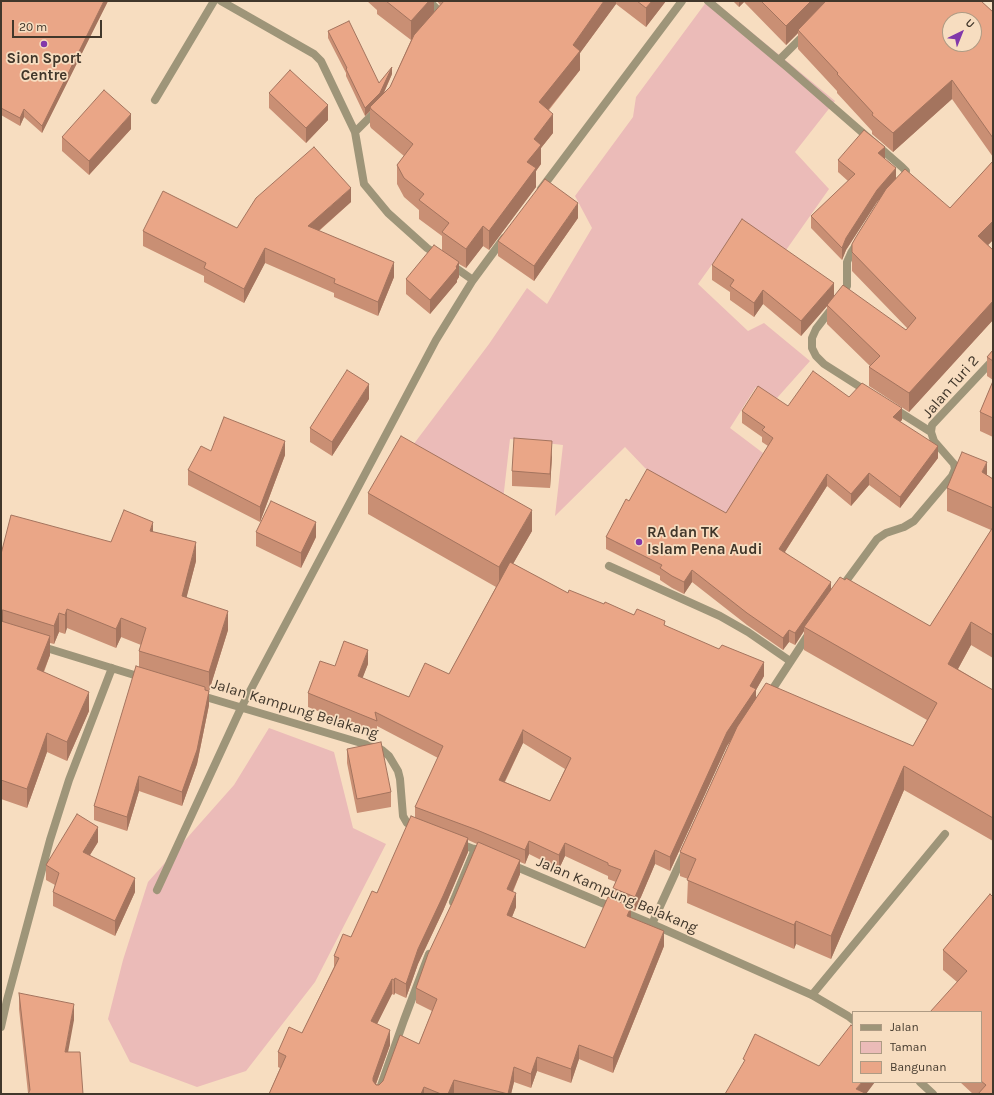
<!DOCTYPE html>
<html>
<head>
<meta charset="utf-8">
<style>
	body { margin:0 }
	#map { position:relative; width:994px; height:1095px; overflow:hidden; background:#f7ddc0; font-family:Karla,sans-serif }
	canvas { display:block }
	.frame { position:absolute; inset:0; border:2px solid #41372b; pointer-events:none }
	.legend { position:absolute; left:852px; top:1011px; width:130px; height:72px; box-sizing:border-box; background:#f7ddc0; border:1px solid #ae9b84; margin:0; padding:5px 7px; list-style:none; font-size:12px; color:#41372b }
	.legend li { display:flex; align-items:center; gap:8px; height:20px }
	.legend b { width:20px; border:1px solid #ae9b84 }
	.north { position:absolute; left:942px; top:12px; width:40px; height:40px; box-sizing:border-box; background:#f7ddc0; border:1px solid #ae9b84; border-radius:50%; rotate:43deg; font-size:11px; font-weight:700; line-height:16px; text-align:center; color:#41372b }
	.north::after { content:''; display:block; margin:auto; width:14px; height:18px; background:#8238aa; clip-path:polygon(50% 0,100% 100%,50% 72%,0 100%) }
	.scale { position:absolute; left:12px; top:20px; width:90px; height:18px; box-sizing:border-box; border:2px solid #41372b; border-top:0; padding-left:5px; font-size:12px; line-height:14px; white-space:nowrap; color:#41372b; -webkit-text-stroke:3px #f7ddc0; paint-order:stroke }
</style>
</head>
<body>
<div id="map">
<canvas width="994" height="1095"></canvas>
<div class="frame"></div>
<ul class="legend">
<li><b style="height:5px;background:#9e9579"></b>Jalan</li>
<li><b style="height:11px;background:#ebbbb8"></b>Taman</li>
<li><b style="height:11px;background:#eaa687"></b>Bangunan</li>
</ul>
<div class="north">U</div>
<div class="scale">20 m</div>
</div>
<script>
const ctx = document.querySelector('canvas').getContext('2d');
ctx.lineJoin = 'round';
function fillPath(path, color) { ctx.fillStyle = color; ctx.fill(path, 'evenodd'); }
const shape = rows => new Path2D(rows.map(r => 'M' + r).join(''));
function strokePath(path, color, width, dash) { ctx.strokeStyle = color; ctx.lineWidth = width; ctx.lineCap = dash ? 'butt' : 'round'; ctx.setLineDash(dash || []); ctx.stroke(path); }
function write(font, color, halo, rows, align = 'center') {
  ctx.font = font + ' Karla,sans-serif'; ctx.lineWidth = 3.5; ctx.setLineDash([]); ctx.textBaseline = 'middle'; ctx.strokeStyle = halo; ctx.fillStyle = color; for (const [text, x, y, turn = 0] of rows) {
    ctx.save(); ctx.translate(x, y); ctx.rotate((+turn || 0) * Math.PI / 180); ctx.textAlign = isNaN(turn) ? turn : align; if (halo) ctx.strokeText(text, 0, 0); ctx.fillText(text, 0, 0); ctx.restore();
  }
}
fillPath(shape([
	[707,1,714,1,835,101,795,152,829,189,784,253,741,224,698,284,748,331,764,323,810,361,777,398,756,387,730,428,763,453,720,524,645,468,625,447,555,516,563,445,510,439,503,500,413,445,489,344,527,288,547,304,592,228,575,196,633,117,636,97],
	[269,728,334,752,353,828,386,844,315,982,246,1071,197,1087,130,1062,108,1019,123,960,148,882,234,785]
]), '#ebbbb8');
strokePath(shape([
	[812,995,945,834]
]), '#9e9579', 8);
strokePath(shape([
	[221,1,314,54,321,61,355,132,364,184,388,213,427,248,439,256],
	[429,1,437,9,440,16,438,18],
	[708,1,787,67,902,167,906,171,905,178],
	[779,60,805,34],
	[155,100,214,1],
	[355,132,377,110],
	[541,189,682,1],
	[450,264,473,280],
	[842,296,847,286,847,262,851,253,858,242],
	[833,307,816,329,812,338,812,348,816,356,824,364,868,392],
	[893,408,931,432],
	[609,566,720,616,748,632,790,661],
	[841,588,877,539,886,533,904,527,914,521,952,476,955,469,954,464,934,441,931,432,932,425,993,360],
	[40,646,144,678],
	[199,695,378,748,382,750,389,756,398,771,400,779,403,816,407,823,417,827],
	[768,696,810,632],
	[458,843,484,853],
	[512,865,652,924,812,995,848,1016,853,1020],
	[157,890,241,708,436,340,473,280,504,238],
	[453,902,475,849],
	[652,924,684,854],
	[1,1027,7,1000,50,840,69,780,112,668],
	[920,1082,933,1094],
	[378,1094,404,1020,429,954]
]), '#9e9579', 8);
fillPath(shape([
	[1,1,108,1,42,133,24,117,20,126,1,115],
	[367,1,434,1,434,12,440,5,437,1,666,1,646,27,616,4,580,53,580,70,549,110,553,133,541,148,541,164,536,171,536,187,489,250,483,246,466,268,459,264,459,277,457,280,457,282,430,314,406,294,406,279,442,250,442,236,419,219,419,210,404,197,397,184,397,165,404,156,371,128,370,126,370,111,365,116,346,76,346,73,328,38,328,31,379,83,392,74,384,93,390,87,411,40,377,14,377,10],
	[733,1,981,1,993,12,993,157,952,99,893,152,872,134,872,131,837,93,837,91,798,49,798,33,786,45,744,2,739,7],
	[269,93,328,120,306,143,269,108],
	[131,129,89,175,62,151,62,137],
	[885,159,896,178,950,208,993,161,993,240,988,245,993,250,993,320,909,412,869,386,869,367,870,366,827,324,827,306,801,336,763,304,754,317,730,300,730,292,712,280,712,265,834,296,906,330,908,329,852,271,852,244,880,199,877,202,846,250,842,260,811,228,811,216,848,181,838,172,838,160],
	[351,202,319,231,394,277,378,316,334,297,334,293,265,263,244,303,204,282,204,276,143,246,143,231,237,228],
	[578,218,534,281,498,256,498,241],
	[993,350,993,380,987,376,987,357],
	[993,381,993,437,980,431,980,412],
	[849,397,902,420,900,421,938,458,900,508,869,485,851,506,827,486,785,552,831,590,845,580,930,626,991,530,947,511,947,488,987,475,993,479,993,658,971,645,958,669,993,690,993,841,904,790,831,959,796,944,794,949,687,903,688,879,680,876,680,852,732,739,727,746,670,871,655,864,635,911,631,909,631,918,664,946,613,1073,579,1059,571,1083,537,1071,531,1088,514,1082,511,1094,269,1094,280,1068,278,1067,278,1052,302,1033,334,967,334,956,351,937,377,893,415,818,415,807,438,758,377,726,377,735,308,707,308,693,335,666,368,664,362,678,409,697,449,674,496,587,368,514,368,493,532,531,513,564,568,593,604,604,665,626,764,676,756,690,756,699,913,746,927,720,804,650,804,631,795,645,789,642,783,650,747,625,692,582,684,594,672,588,660,580,660,576,606,549,606,537,629,501,726,513,768,446,762,442,762,437,742,423,742,411,788,406],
	[523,743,565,769,550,801,505,782],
	[468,840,477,844,416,988,416,1003,432,1011,419,1044,379,1085,376,1084,390,1045,377,1024,392,994,394,995,395,993,406,998,418,964,443,911,468,852],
	[529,854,559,869,565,856,608,876,608,879,616,882,613,888,613,899,585,948,512,917,516,907,513,892,520,874,520,862,525,864],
	[369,399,332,456,310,442,310,428],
	[211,451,285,455,260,522,188,485,188,470],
	[552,456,550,488,512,486,512,471],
	[153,532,196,561,186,598,228,630,209,691,209,705,197,764,182,806,139,791,127,831,94,820,94,806,139,667,139,651,141,645,121,637,116,648,67,628,65,634,59,632,54,644,50,643,50,655,44,672,89,711,67,761,47,752,27,808,1,799,1,554,111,542],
	[256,532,316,537,301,568,256,546],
	[347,749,391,792,391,807,357,813,347,763],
	[98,842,90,855,135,892,115,936,53,906,53,892,55,885,46,880,46,865],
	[990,894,993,1094,973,1094,960,1082,981,1082,981,1012,957,982,943,970,943,950],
	[19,993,74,1020,28,1093,19,1009]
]), '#c98f74');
fillPath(shape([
	[104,1,108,1,42,133,42,126],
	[429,1,434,1,434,15,411,40,411,21],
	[604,1,616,1,616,4,580,53,580,70,539,121,539,102,573,45],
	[652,1,666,1,646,27,646,8],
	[739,1,744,1,744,2,739,7],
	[811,1,829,1,798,30,798,33,786,45,786,26],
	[392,67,392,74,380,101,371,110,370,107,370,111,365,116,365,108],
	[952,80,952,99,893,152,893,133],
	[328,105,328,120,306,143,306,128],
	[24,109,24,117,20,126,20,118],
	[131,114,131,129,89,175,89,161],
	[553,114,553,133,541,148,541,164,536,171,536,187,489,250,489,231,527,162,534,139],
	[885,147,885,160,878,153],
	[896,168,896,181,877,202,846,250,842,260,842,248,846,238,877,190],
	[351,188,351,202,308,240,308,226],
	[578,203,578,218,534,281,534,266],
	[993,221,993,240,978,255,978,236],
	[483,226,483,246,466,268,466,249],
	[265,248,265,263,244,303,244,289],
	[394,262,394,277,378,316,378,302],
	[459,262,459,277,457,280,457,282,430,314,430,300],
	[834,283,834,298,801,336,801,321],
	[763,290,763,304,754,317,754,303],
	[993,301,993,320,909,412,909,393],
	[369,384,369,399,332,456,332,442],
	[902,408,902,420,893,429,893,417],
	[285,441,285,455,260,522,260,507],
	[552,441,552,456,550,488,550,474],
	[938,446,938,458,900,508,900,497],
	[987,462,987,485,982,472],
	[869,473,869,485,851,506,851,494],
	[827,474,827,486,779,561,779,549],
	[532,510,532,531,499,588,499,567],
	[153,522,153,541,150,531],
	[316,522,316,537,301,568,301,553],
	[196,542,196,561,182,615,182,596],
	[692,570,692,582,684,594,684,582],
	[831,582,831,594,804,627,804,631,795,645,795,633],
	[67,609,67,628,65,634,65,615],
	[1,610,3,610,3,629,1,629],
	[228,611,228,630,209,691,209,672],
	[59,613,59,632,54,644,54,626],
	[121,618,121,637,116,648,116,629],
	[971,622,971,645,948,687,948,664],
	[789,630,789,642,783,650,783,638],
	[50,636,50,655,37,688,37,669],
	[368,650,368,664,358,690,358,676],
	[764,662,764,676,756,690,756,702,727,746,670,871,670,857,727,732,750,686],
	[209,691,209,705,197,764,182,806,182,792],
	[89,692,89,711,67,761,67,742],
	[523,730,523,743,499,793,499,780],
	[47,733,47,752,27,808,27,789],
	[904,766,904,790,831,959,831,936],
	[139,776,139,791,127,831,127,817],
	[98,827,98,842,83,866,83,852],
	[468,838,468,852,443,911,418,964,406,998,406,984,418,949],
	[529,841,529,854,525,864,525,850],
	[565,843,565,856,559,869,559,855],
	[655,850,655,864,635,911,635,897],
	[520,860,520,874,507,904,507,889],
	[135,878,135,892,115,936,115,921],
	[516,893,516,907,507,929,507,915],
	[631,907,631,921,627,916],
	[796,921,796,944,794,949,794,925],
	[664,931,664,946,613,1073,613,1058],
	[395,978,395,993,394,995,394,980],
	[392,979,392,994,371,1036,371,1021],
	[74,1004,74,1020,65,1069,65,1052],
	[390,1030,390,1045,373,1092,373,1078],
	[579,1045,579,1059,571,1083,571,1069],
	[537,1057,537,1071,531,1088,531,1074],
	[514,1067,514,1082,511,1094,508,1094],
	[454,1080,454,1094,448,1094],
	[862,1082,875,1082,866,1094,856,1089],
	[424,1087,424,1094,421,1094]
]), '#a4745e');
const building = shape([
	[1,1,104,1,42,126,24,109,20,118,1,108,1,1],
	[386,1,429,1,411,21,386,1],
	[444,1,604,1,573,45,580,51,539,102,553,114,534,139,541,145,527,162,536,168,489,231,483,226,466,249,442,232,449,223,419,200,424,194,404,178,397,165,413,144,371,109,370,107,390,87,414,35,444,1],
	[637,1,652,1,646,8,637,1],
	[761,1,811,1,786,26,761,1],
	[826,1,981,1,993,12,993,138,952,80,893,133,872,115,873,113,837,74,838,73,798,30,826,1],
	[950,20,974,20,974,44,950,44,950,20],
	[349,21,379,83,392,67,380,93,365,108,346,69,347,68,328,31,349,21],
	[290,70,328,105,306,128,269,93,290,70],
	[104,90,131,114,89,161,62,137,104,90],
	[864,130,885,147,878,153,896,168,877,190,846,238,842,248,811,216,855,174,838,160,864,130],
	[314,147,351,188,308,226,394,262,378,302,334,283,335,279,265,248,244,289,204,268,206,263,143,231,163,191,237,228,256,198,314,147],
	[993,161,993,221,978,236,993,250,993,301,909,393,869,367,880,356,827,305,843,285,906,330,916,318,852,252,852,244,856,237,886,189,905,169,950,208,993,161],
	[545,179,578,203,534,266,498,241,545,179],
	[742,219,834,283,801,321,763,290,754,303,730,286,734,280,712,265,742,219],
	[434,245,459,262,456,267,457,268,430,300,406,279,434,245],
	[993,350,993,361,987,357,993,350],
	[347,370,369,384,332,442,310,428,347,370],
	[813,371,849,397,862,383,902,408,893,417,938,446,900,497,869,473,851,494,827,474,779,549,831,582,795,633,789,630,783,638,747,613,692,570,684,582,672,576,660,568,662,565,606,537,626,499,629,501,647,469,726,513,773,438,762,430,765,427,742,411,758,386,788,406,813,371],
	[993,381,993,418,980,412,993,381],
	[224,417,285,441,260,507,188,470,201,446,211,451,224,417],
	[401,436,532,510,499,567,368,493,401,436],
	[514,438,552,441,550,474,512,471,514,438],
	[962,452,987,462,982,472,993,479,993,508,947,488,962,452],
	[271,501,316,522,301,553,256,532,271,501],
	[124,510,153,522,150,531,196,542,182,596,228,611,209,672,139,651,146,628,121,618,116,629,67,609,65,615,59,613,54,626,3,610,1,610,1,554,11,515,111,542,124,510],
	[993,527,993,635,971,622,948,664,993,690,993,818,904,766,831,936,796,921,794,925,687,880,696,859,680,852,737,727,766,683,913,746,937,703,804,627,840,577,845,580,846,578,930,626,993,527],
	[510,562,568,593,569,590,604,604,605,602,634,615,637,609,665,621,664,625,719,649,722,645,764,662,750,686,756,689,727,732,670,857,655,850,635,897,613,888,621,870,608,865,608,863,565,843,559,855,529,841,525,850,477,830,415,807,443,746,375,712,377,721,308,693,320,661,335,666,344,641,368,650,358,676,409,697,425,663,449,674,510,562],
	[523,730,571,758,550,801,499,780,523,730],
	[1,621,50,636,37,669,89,692,67,742,47,733,27,789,1,780,1,621],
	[136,666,205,687,205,690,209,691,197,750,182,792,139,776,127,817,94,806,136,666],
	[381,742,391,792,357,799,347,749,381,742],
	[77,814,98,827,83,852,135,878,115,921,53,892,59,873,46,865,77,814],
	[411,816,468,838,443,896,418,949,406,984,395,978,394,980,392,979,371,1021,390,1030,373,1078,373,1081,376,1085,379,1085,383,1081,400,1035,419,1044,437,999,416,988,428,954,453,901,478,842,520,860,507,889,516,893,507,915,585,948,608,897,631,907,627,916,664,931,613,1058,579,1045,571,1069,537,1057,531,1074,514,1067,508,1094,454,1080,448,1094,441,1094,424,1087,421,1094,269,1094,286,1056,278,1052,289,1027,302,1033,339,958,334,956,343,934,351,937,372,891,377,893,411,816],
	[990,894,993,897,993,1094,978,1094,986,1085,981,1081,981,1012,930,1012,967,971,943,950,990,894],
	[19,993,74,1004,65,1052,80,1052,83,1094,28,1094,30,1090,19,993],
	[851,1025,853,1027,853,1082,862,1082,856,1089,867,1094,725,1094,745,1060,743,1059,755,1034,819,1066,851,1025]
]);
fillPath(building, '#eaa687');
strokePath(building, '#a4745e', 1);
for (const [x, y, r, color] of [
	[44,44,4,"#8238aa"],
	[639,542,4,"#8238aa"]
]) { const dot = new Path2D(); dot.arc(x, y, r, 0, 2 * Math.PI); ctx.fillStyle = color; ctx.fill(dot); strokePath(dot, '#f7ddc0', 1.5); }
write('bold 15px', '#41372b', '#f7ddc0', [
	["Sion Sport",44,59],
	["Centre",44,76],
	["RA dan TK",647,533,"left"],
	["Islam Pena Audi",647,550,"left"]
]);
write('15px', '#41372b', '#f7ddc0', [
	["Jalan Turi 2",951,387,-49],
	["Jalan Kampung Belakang",295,709,17],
	["Jalan Kampung Belakang",617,895,23]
]);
</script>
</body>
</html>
